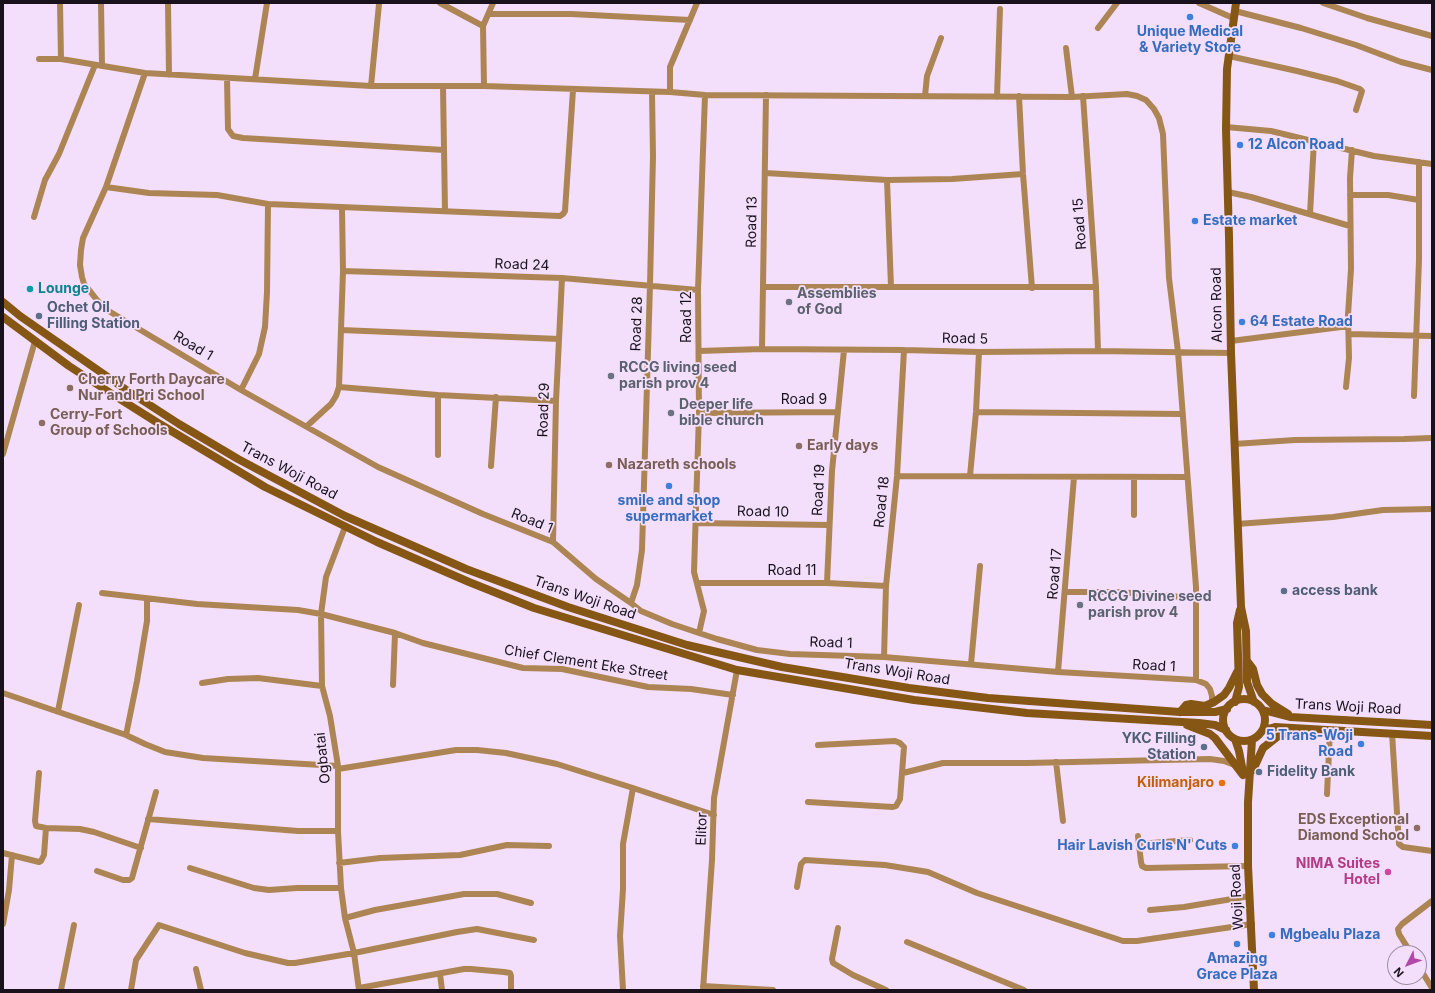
<!DOCTYPE html>
<html>
<head>
<meta charset="utf-8">
<style>
	body { margin:0 }
	#map { position:relative; width:1435px; height:993px; overflow:hidden; background:#f3dffc; font-family:Inter,sans-serif }
	canvas { display:block }
	.frame { position:absolute; inset:0; border:4px solid #19121c; pointer-events:none }
	.north { position:absolute; left:1387px; top:945px; width:40px; height:40px; box-sizing:border-box; background:#f3dffc; border:1px solid #9c8da2; border-radius:50%; rotate:228deg; font-size:11px; font-weight:700; line-height:16px; text-align:center; color:#19121c }
	.north::after { content:''; display:block; margin:auto; width:14px; height:18px; background:#b148aa; clip-path:polygon(50% 0,100% 100%,50% 72%,0 100%) }
</style>
</head>
<body>
<div id="map">
<canvas width="1435" height="993"></canvas>
<div class="frame"></div>
<div class="north">N</div>
</div>
<script>
const ctx = document.querySelector('canvas').getContext('2d');
ctx.lineJoin = 'round';
const shape = rows => new Path2D(rows.map(r => 'M' + r).join(''));
function strokePath(path, color, width, dash) { ctx.strokeStyle = color; ctx.lineWidth = width; ctx.lineCap = dash ? 'butt' : 'round'; ctx.setLineDash(dash || []); ctx.stroke(path); }
function write(font, color, halo, rows, align = 'center') {
  ctx.font = font + ' Inter,sans-serif'; ctx.lineWidth = 3.5; ctx.setLineDash([]); ctx.textBaseline = 'middle'; ctx.strokeStyle = halo; ctx.fillStyle = color; for (const [text, x, y, turn = 0] of rows) {
    ctx.save(); ctx.translate(x, y); ctx.rotate((+turn || 0) * Math.PI / 180); ctx.textAlign = isNaN(turn) ? turn : align; if (halo) ctx.strokeText(text, 0, 0); ctx.fillText(text, 0, 0); ctx.restore();
  }
}
strokePath(shape([
	[60,3,61,59],
	[101,3,102,66],
	[168,3,169,75],
	[440,3,483,26],
	[1199,3,1233,18],
	[1323,3,1367,18,1432,36],
	[1235,11,1301,28,1356,45,1401,62,1432,70],
	[489,14,571,14,690,20],
	[1098,28,1117,3],
	[1066,48,1072,97],
	[1229,56,1297,71,1337,81,1360,89,1362,91,1356,110],
	[39,59,61,59,145,73,371,86,484,86,670,92,705,95,1072,97,1127,94,1137,96,1146,100,1154,109,1159,118,1163,134,1169,278,1178,352,1196,587,1196,680],
	[145,73,106,187,83,238,81,250,80,265,82,277,84,284,89,290,97,300,107,310,241,390,378,467,483,514,553,542,596,579,631,603,641,611,672,624,717,639,757,650,790,654,884,657,1058,672,1196,680,1206,684,1210,689,1212,696,1212,703],
	[227,79,228,129,233,136,243,138,444,150],
	[255,79,267,3],
	[371,86,379,4],
	[443,86,445,211],
	[484,86,483,26,493,3],
	[670,92,670,67,697,3],
	[925,96,927,76,941,38],
	[1019,96,1023,174,1032,288],
	[1083,96,1096,287,1098,351],
	[997,97,1000,9],
	[1226,127,1271,131,1374,156,1432,164],
	[765,173,887,180,952,179,1023,174],
	[887,180,891,287],
	[106,187,149,193,217,195,268,204,560,216,563,214,565,211,573,90],
	[1228,192,1251,197,1350,226],
	[1350,195,1388,195,1419,200],
	[1310,214,1314,141],
	[34,217,45,180,59,154,95,65],
	[343,271,562,278,698,290],
	[763,287,1096,287],
	[341,330,559,339],
	[1349,334,1432,336],
	[1231,341,1349,326],
	[762,349,766,95],
	[699,351,762,349,904,350,979,352,1098,351,1231,353],
	[339,387,438,395,556,401],
	[1346,387,1349,358,1348,315,1351,269,1350,178,1352,150],
	[241,390,259,354,265,327,267,292,268,204],
	[1414,396,1419,260,1419,162],
	[976,412,1182,414],
	[699,413,837,412],
	[307,426,331,404,336,396,339,387,343,271,342,208],
	[1234,444,1295,440,1404,439,1432,438],
	[3,454,35,341],
	[438,455,438,395],
	[491,466,496,397],
	[897,476,1187,477],
	[970,476,976,412,979,352],
	[1134,515,1134,477],
	[696,523,829,525],
	[1237,524,1333,517,1383,510,1432,509],
	[345,527,326,577,321,614,322,686,330,716,338,766,338,831,341,888,345,918,354,953,359,990],
	[553,542,556,401,562,278],
	[698,583,827,583,886,586],
	[827,583,832,471,844,350],
	[1065,592,1117,592,1196,598],
	[102,593,197,604,298,610,321,614,395,633,423,643,523,668,562,669,648,687,691,689,733,695],
	[631,603,637,585,642,550,650,285,653,156,652,93],
	[699,633,704,611,694,572,699,413,698,290,705,95],
	[884,657,886,586,897,476,904,350],
	[971,664,980,566],
	[1058,672,1074,477],
	[202,683,228,679,258,678,322,686],
	[393,685,395,633],
	[3,693,126,735,145,744,165,752,203,758,338,766],
	[58,711,79,605],
	[1392,733,1399,844,1403,847,1432,851],
	[126,735,137,681,147,621,147,600],
	[1056,762,1063,821],
	[338,769,456,750,477,750,506,753,557,764,633,788,714,815],
	[39,773,35,821,36,826,46,828,80,829,94,832,141,848],
	[903,773,943,763,1027,763,1210,759,1224,761,1237,766],
	[1327,794,1330,730],
	[808,802,893,807,896,806,900,799,904,747,900,743,895,741,818,745],
	[148,819,298,831,338,831],
	[1138,836,1141,862,1142,866,1146,868,1248,866],
	[1139,844,1190,840],
	[3,853,39,862,41,861,44,855,46,828],
	[339,863,380,858,460,855,507,845,549,846],
	[190,868,254,888,269,890,297,888,341,888],
	[97,871,123,880,129,880,132,878,156,792],
	[797,887,801,864,805,860,885,865,928,872,977,893,1123,941,1137,941,1252,924],
	[1150,910,1184,907,1250,896],
	[345,918,375,910,464,894,497,894,531,903],
	[3,924,9,890,12,855],
	[838,928,832,959,833,963,853,975,886,990],
	[907,942,1024,990],
	[1411,953,1399,934,1398,929,1402,924,1432,901],
	[1419,967,1432,988],
	[196,969,201,990],
	[440,974,442,990],
	[703,986,773,990],
	[359,988,464,969,471,969,504,972,510,973,511,976,511,990],
	[61,990,74,925],
	[131,990,136,960,159,925,245,953,288,963,295,963,354,953,457,932,477,929,534,940],
	[623,990,620,936,623,889,623,844,633,788],
	[703,990,712,860,714,798,737,670]
]), '#ad8554', 6);
strokePath(shape([
	[1236,3,1227,69,1226,129,1229,237,1231,353,1241,607,1246,631,1247,682,1254,702],
	[3,302,20,316,125,389,179,424,238,459,345,516,409,544,466,569,568,607,687,645,743,658,782,667,909,688,988,698,1180,712,1215,712,1227,709],
	[3,317,69,366,115,396,158,423,265,487,377,542,469,582,534,608,737,670,914,700,1027,713,1199,723,1215,725,1226,730],
	[1247,661,1253,669,1257,685,1262,694,1272,704,1288,714],
	'1223 720a21 21 0 1 1 42 0a21 21 0 1 1-42 0Z',
	[1235,702,1239,687,1237,623,1240,610],
	[1263,710,1290,717,1432,725],
	[1180,712,1186,705,1191,704,1205,706,1214,702,1224,695,1229,688,1237,672],
	[1187,725,1210,734,1215,738,1243,775],
	[1264,730,1275,727,1432,736],
	[1235,739,1239,751,1243,772],
	[1252,740,1248,802,1248,866,1254,990],
	[1253,770,1263,748,1277,737,1293,729]
]), '#865714', 8);
for (const [x, y, r, color] of [
	[1190,17,4,"#3f7fe0"],
	[1240,145,4,"#3f7fe0"],
	[1195,221,4,"#3f7fe0"],
	[30,289,4,"#0f9aa8"],
	[789,302,4,"#6b7280"],
	[39,316,4,"#5c6f8a"],
	[1242,322,4,"#3f7fe0"],
	[611,376,4,"#6b7280"],
	[70,388,4,"#8d6e63"],
	[671,413,4,"#6b7280"],
	[42,423,4,"#8d6e63"],
	[799,446,4,"#8d6e63"],
	[609,465,4,"#8d6e63"],
	[669,486,4,"#3f7fe0"],
	[1284,591,4,"#5c6f8a"],
	[1080,605,4,"#6b7280"],
	[1361,744,4,"#3f7fe0"],
	[1204,747,4,"#5c6f8a"],
	[1259,772,4,"#5c6f8a"],
	[1222,783,4,"#e8710a"],
	[1417,828,4,"#8d6e63"],
	[1235,846,4,"#3f7fe0"],
	[1388,872,4,"#d1479c"],
	[1272,935,4,"#3f7fe0"],
	[1237,944,4,"#3f7fe0"]
]) { const dot = new Path2D(); dot.arc(x, y, r, 0, 2 * Math.PI); ctx.fillStyle = color; ctx.fill(dot); strokePath(dot, '#f3dffc', 1.5); }
write('bold 14px', '#366cbe', '#f3dffc', [
	["Unique Medical",1190,32,"center"],
	["& Variety Store",1190,48,"center"],
	["12 Alcon Road",1248,145],
	["Estate market",1203,221],
	["64 Estate Road",1250,322],
	["smile and shop",669,501,"center"],
	["supermarket",669,517,"center"],
	["5 Trans-Woji",1353,736,"right"],
	["Road",1353,752,"right"],
	["Hair Lavish Curls N' Cuts",1227,846,"right"],
	["Mgbealu Plaza",1280,935],
	["Amazing",1237,959,"center"],
	["Grace Plaza",1237,975,"center"]
], 'left');
write('14px', '#19121c', '#f3dffc', [
	["Road 13",752,222,-89],
	["Road 15",1080,224,-94],
	["Road 24",522,265,2],
	["Alcon Road",1217,305,-91],
	["Road 12",687,317,-90],
	["Road 28",637,324,-88],
	["Road 5",965,339,1],
	["Road 1",193,346,31],
	["Road 9",804,400],
	["Road 29",544,410,-88],
	["Trans Woji Road",289,471,28],
	["Road 19",819,490,-87],
	["Road 18",882,502,-84],
	["Road 10",763,512,1],
	["Road 1",532,521,22],
	["Road 11",792,571],
	["Road 17",1055,574,-85],
	["Trans Woji Road",585,598,19],
	["Road 1",831,643,2],
	["Chief Clement Eke Street",586,663,9],
	["Road 1",1154,666,3],
	["Trans Woji Road",897,672,9],
	["Trans Woji Road",1348,707,3],
	["Ogbatai",323,758,-96],
	["Elitor",702,829,-88],
	["Woji Road",1237,897,-93]
]);
write('bold 14px', '#0d838f', '#f3dffc', [
	["Lounge",38,289]
], 'left');
write('bold 14px', '#5b616d', '#f3dffc', [
	["Assemblies",797,294],
	["of God",797,310],
	["RCCG living seed",619,368],
	["parish prov 4",619,384],
	["Deeper life",679,405],
	["bible church",679,421],
	["RCCG Divine seed",1088,597],
	["parish prov 4",1088,613]
], 'left');
write('bold 14px', '#4e5e75', '#f3dffc', [
	["Ochet Oil",47,308],
	["Filling Station",47,324],
	["access bank",1292,591],
	["YKC Filling",1196,739,"right"],
	["Station",1196,755,"right"],
	["Fidelity Bank",1267,772]
], 'left');
write('bold 14px', '#785e54', '#f3dffc', [
	["Cherry Forth Daycare",78,380],
	["Nur and Pri School",78,396],
	["Cerry-Fort",50,415],
	["Group of Schools",50,431],
	["Early days",807,446],
	["Nazareth schools",617,465],
	["EDS Exceptional",1409,820,"right"],
	["Diamond School",1409,836,"right"]
], 'left');
write('bold 14px', '#c56008', '#f3dffc', [
	["Kilimanjaro",1214,783]
], 'right');
write('bold 14px', '#b23c85', '#f3dffc', [
	["NIMA Suites",1380,864],
	["Hotel",1380,880]
], 'right');
</script>
</body>
</html>
